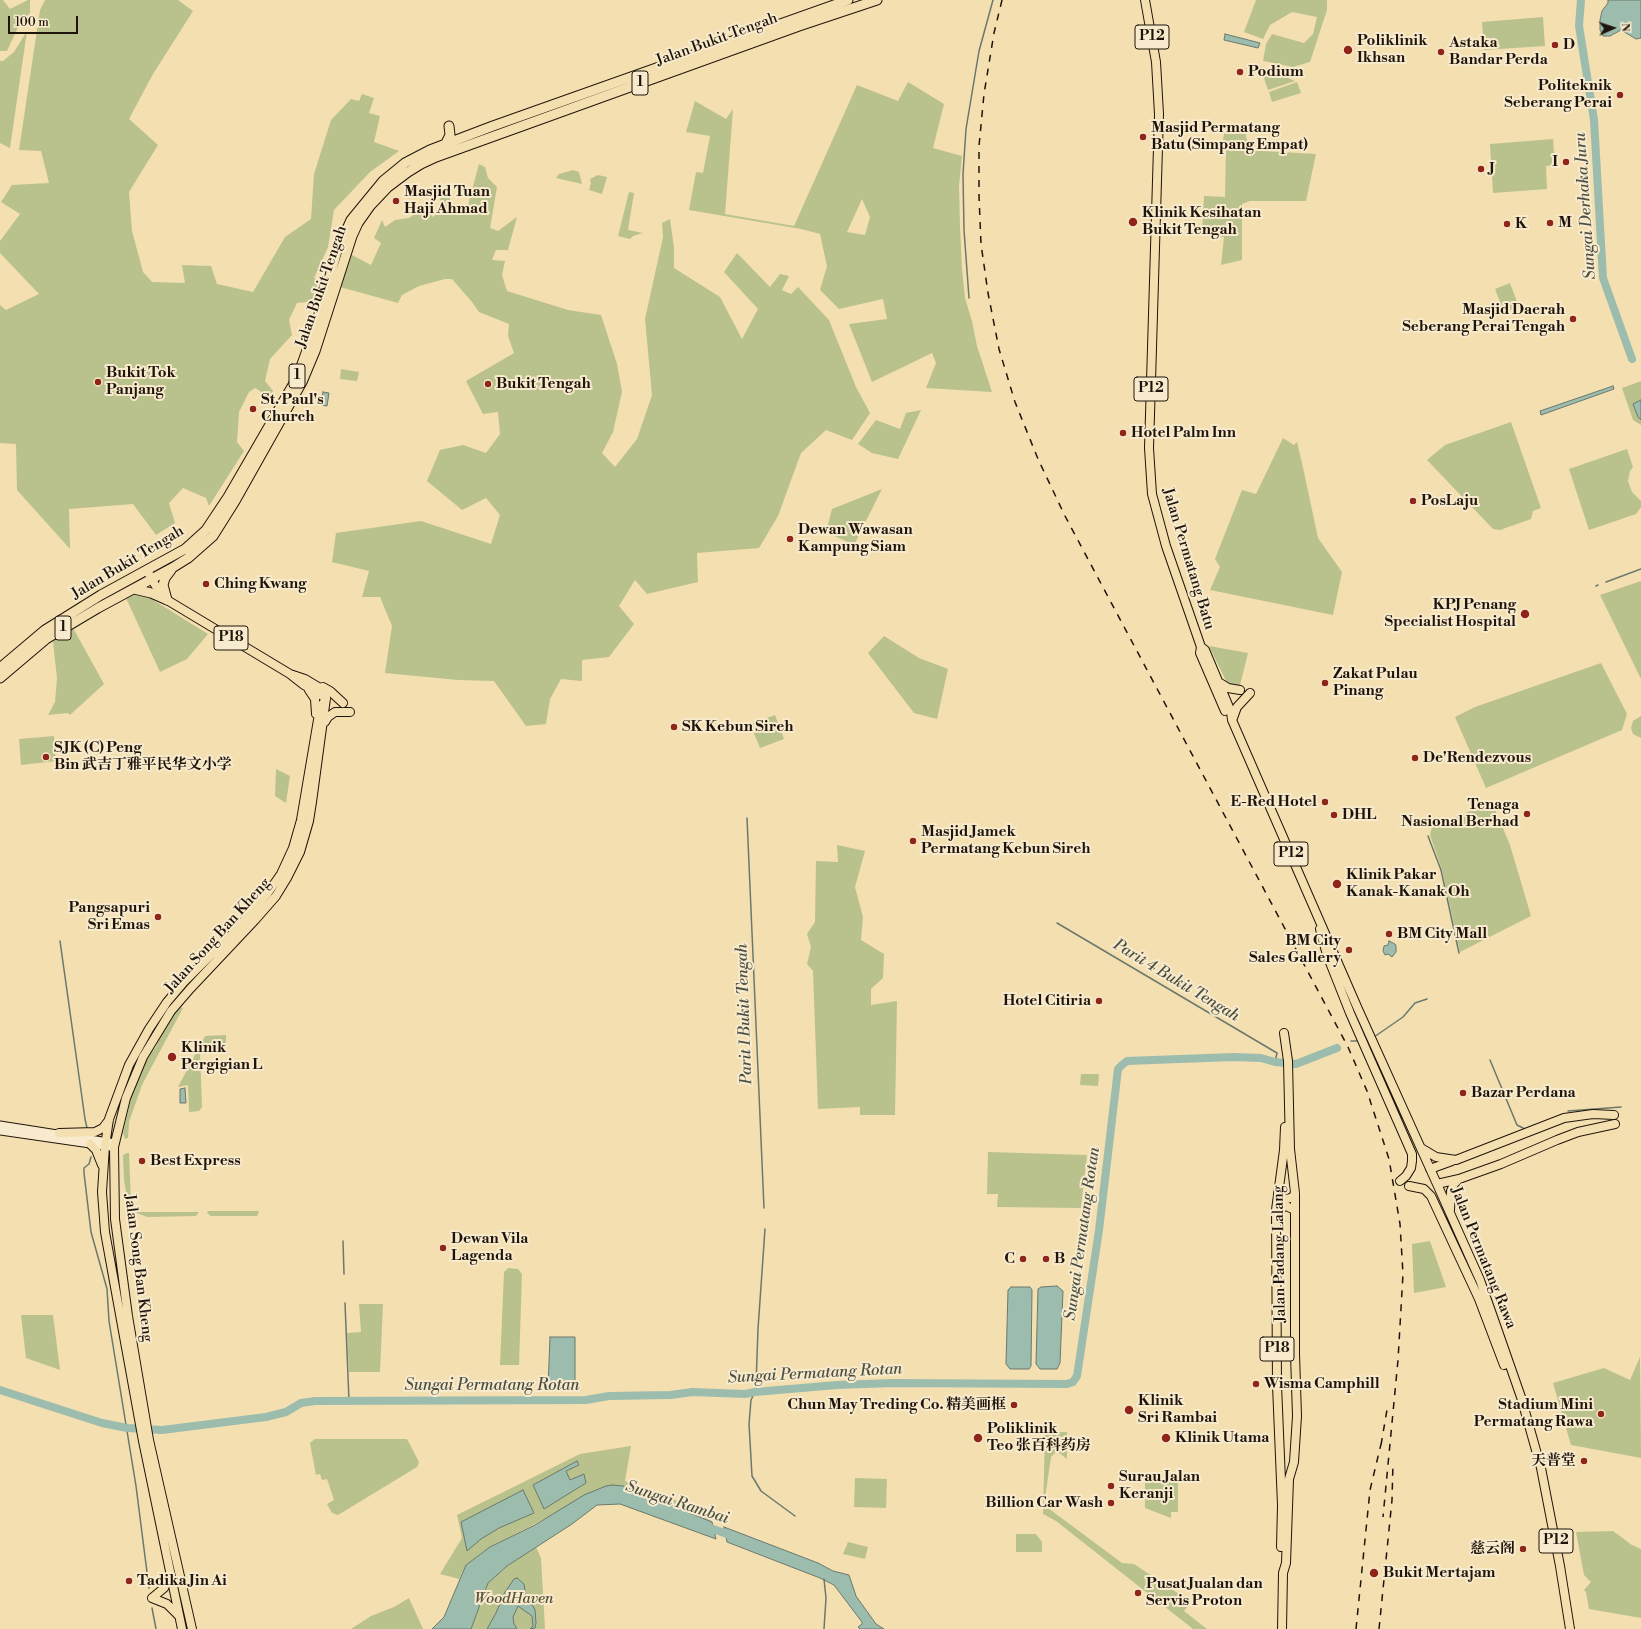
<!DOCTYPE html>
<html>
<head>
<meta charset="utf-8">
<style>
	body { margin:0 }
	#map { position:relative; width:1641px; height:1629px; overflow:hidden; background:#f4dfb0; font-family:"Libre Bodoni",serif }
	canvas { display:block }
	.north { position:absolute; left:1593px; top:8px; width:40px; height:40px; -webkit-text-stroke:3px #f8eacc; paint-order:stroke; rotate:87deg; font-size:11px; font-weight:700; line-height:16px; text-align:center; color:#1f140b }
	.north::after { content:''; display:block; margin:auto; width:14px; height:18px; background:#1f140b; clip-path:polygon(50% 0,100% 100%,50% 72%,0 100%) }
	.scale { position:absolute; left:8px; top:16px; width:70px; height:18px; box-sizing:border-box; border:2px solid #1f140b; border-top:0; padding-left:5px; font-size:12px; line-height:14px; white-space:nowrap; color:#1f140b; -webkit-text-stroke:3px #f8eacc; paint-order:stroke }
</style>
</head>
<body>
<div id="map">
<canvas width="1641" height="1629"></canvas>
<div class="north">N</div>
<div class="scale">100 m</div>
</div>
<script>
const ctx = document.querySelector('canvas').getContext('2d');
ctx.lineJoin = 'round';
function fillPath(path, color) { ctx.fillStyle = color; ctx.fill(path, 'evenodd'); }
const shape = rows => new Path2D(rows.map(r => 'M' + r).join(''));
function strokePath(path, color, width, dash) { ctx.strokeStyle = color; ctx.lineWidth = width; ctx.lineCap = dash ? 'butt' : 'round'; ctx.setLineDash(dash || []); ctx.stroke(path); }
function write(font, color, halo, rows, align = 'center') {
  ctx.font = font + ' "Libre Bodoni","Noto Serif SC",serif'; ctx.lineWidth = 4; ctx.setLineDash([]); ctx.textBaseline = 'middle'; ctx.strokeStyle = halo; ctx.fillStyle = color; for (const [text, x, y, turn = 0] of rows) {
    ctx.save(); ctx.translate(x, y); ctx.rotate((+turn || 0) * Math.PI / 180); ctx.textAlign = isNaN(turn) ? turn : align; if (halo) ctx.strokeText(text, 0, 0); ctx.fillText(text, 0, 0); ctx.restore();
  }
}
fillPath(shape([
	[0,0,3,0,10,9,28,0,30,0,30,13,20,23,7,51,0,51],
	[45,0,178,0,193,11,153,74,129,119,158,145,129,192,132,231,143,272,152,282,185,283,182,265,211,266,217,284,253,292,285,237,311,219,314,174,331,120,351,99,359,101,362,94,374,98,369,113,380,116,374,142,399,151,370,172,334,210,328,247,314,278,324,282,318,301,297,303,289,320,292,335,270,359,265,381,273,391,270,397,255,388,249,392,239,412,237,442,244,451,209,506,206,498,183,488,169,503,175,523,156,535,133,504,69,509,70,549,17,490,16,444,0,443,0,305,6,310,39,294,0,253,0,241,20,214,1,202,12,185,49,183,41,151,19,150,40,10],
	[1256,0,1327,0,1327,10,1310,62,1293,67,1263,61,1266,44,1272,34,1304,43,1313,34,1317,17,1292,12,1270,25,1263,39,1244,32],
	[1543,17,1545,46,1484,50,1482,22],
	[27,31,10,148,0,143,0,61,3,61,14,52],
	[1260,66,1295,81,1268,90],
	[908,82,944,104,933,148,962,156,959,186,960,227,962,269,965,298,972,321,977,346,992,392,926,388,936,363,932,353,872,382,849,324,887,319,883,299,839,309,820,290,827,266,820,234,801,229,689,210,696,172,703,173,710,136,686,132,695,101,726,119,733,109,725,214,794,226,857,85,898,101],
	[862,199,870,217,865,235,847,232],
	[1297,82,1301,93,1272,102,1269,92],
	[1244,128,1248,144,1222,145,1225,129],
	[1553,139,1555,165,1546,166,1547,189,1493,193,1490,144],
	[1226,149,1316,154,1306,201,1250,201,1242,204,1242,260,1221,265,1224,237,1202,234,1204,196,1225,197],
	[479,164,485,167,488,178,497,187,490,228,498,231,517,217,508,250,496,250,492,260,505,261,502,275,507,291,568,310,601,315,617,364,622,392,613,432,602,453,615,467,637,439,652,395,645,319,663,237,662,223,670,219,674,248,674,268,720,297,742,339,758,309,724,272,737,253,770,287,780,274,789,276,782,290,791,294,798,287,829,320,856,387,870,413,852,440,826,430,801,453,778,516,759,548,697,553,698,582,647,594,635,580,619,606,634,624,609,657,582,660,582,681,561,679,550,699,546,724,526,726,494,681,458,680,385,673,392,626,380,597,362,597,369,571,332,562,336,533,421,521,491,544,500,515,486,498,462,510,427,481,440,450,463,445,486,453,500,434,498,412,483,414,466,381,514,353,508,336,509,324,479,312,472,302,452,279,445,279,419,286,402,295,398,303,340,287,350,254,371,265,381,243,374,238,382,220,385,227,395,220,409,218,424,207,433,217,441,210,440,198,450,198,451,205,468,205],
	[573,170,579,172,582,184,556,178,559,174],
	[598,175,607,177,602,194,589,190,591,183,590,179],
	[629,192,634,193,628,230,643,233,633,236,630,239,618,236],
	[1510,283,1519,307,1504,312,1495,289],
	[341,369,359,372,357,381,340,379],
	[1641,381,1641,425,1633,420,1622,388],
	[921,410,898,459,872,453,858,444,876,420,900,429,906,413],
	[1511,422,1541,508,1533,511,1531,519,1500,530,1493,529,1427,460,1445,445],
	[1283,438,1294,445,1297,442,1304,472,1318,538,1342,572,1333,615,1210,590,1220,567,1215,559,1242,490,1256,494],
	[1627,449,1633,467,1630,471,1628,481,1632,492,1641,501,1641,507,1636,514,1589,530,1569,469],
	[882,489,854,545,826,532,832,509],
	[1641,581,1641,679,1600,595],
	[135,594,150,598,208,634,187,659,160,672,126,598],
	[72,626,104,684,70,715,68,713,48,715,55,702,57,678,53,642,63,631],
	[884,636,919,658,948,669,937,719,914,713,868,653],
	[1209,646,1248,653,1240,685,1229,687],
	[1601,663,1627,714,1622,730,1486,788,1455,717,1475,707],
	[775,715,784,739,760,748,750,724],
	[1641,716,1641,738,1633,734,1631,728,1633,721],
	[54,736,56,761,21,765,19,739],
	[276,769,290,776,286,803,275,796],
	[1492,802,1510,845,1531,916,1460,952,1442,870,1430,835,1432,827],
	[837,845,865,851,855,887,863,917,861,940,884,954,883,978,871,989,871,1005,897,1001,895,1115,860,1115,860,1107,818,1109,813,971,807,964,811,947,807,934,815,922,816,861,838,862],
	[180,1007,183,1008,142,1085,129,1122,128,1138,125,1139,123,1133,131,1098,140,1073,150,1054,156,1047,163,1030,176,1010],
	[226,1035,226,1048,202,1049,200,1051,202,1107,199,1111,189,1112,188,1085,178,1087,205,1036],
	[1081,1074,1099,1074,1098,1086,1080,1085],
	[988,1152,1087,1155,1081,1208,997,1207,998,1194,987,1194],
	[127,1153,129,1153,131,1203,139,1212,199,1212,196,1216,147,1217,132,1211,128,1204,124,1180,123,1155],
	[208,1211,259,1211,257,1216,211,1216,207,1213],
	[1430,1241,1446,1287,1414,1293,1412,1244],
	[508,1268,518,1269,522,1274,519,1365,500,1365,504,1272],
	[359,1304,383,1304,380,1372,349,1372,347,1333,361,1332],
	[21,1315,53,1315,60,1370,26,1358],
	[1640,1357,1641,1458,1571,1445,1553,1383,1604,1368,1630,1380],
	[1045,1432,1067,1432,1067,1459,1057,1451,1051,1457,1044,1505,1122,1563,1134,1564,1191,1602,1184,1611,1207,1629,1193,1629,1056,1521,1043,1514],
	[315,1439,407,1439,419,1462,417,1467,338,1515,332,1513,327,1504,334,1500,327,1479,322,1480,320,1474,316,1475,310,1443],
	[631,1446,625,1481,704,1511,712,1522,623,1486,550,1516,490,1547,466,1565,459,1579,440,1574,462,1538,457,1515,580,1454],
	[855,1478,887,1479,886,1508,854,1507],
	[1145,1479,1173,1479,1178,1483,1178,1512,1171,1512,1171,1518,1145,1508],
	[1613,1531,1632,1545,1641,1549,1641,1618,1589,1609,1586,1592,1584,1590,1591,1582,1584,1575,1576,1532],
	[1016,1534,1036,1534,1042,1542,1042,1552,1016,1552],
	[848,1542,868,1547,865,1559,843,1554],
	[536,1547,541,1558,545,1629,471,1629,488,1583,507,1566],
	[409,1598,423,1629,351,1629,371,1616,394,1607]
]), '#b9c28d');
const water = shape([
	[1608,0,1641,0,1641,38,1636,39,1621,30,1610,36,1603,36,1600,30,1600,20,1602,11,1608,3,1608,0],
	[1225,34,1260,43,1258,48,1224,40,1225,34],
	[1613,386,1614,389,1541,415,1540,411,1613,386],
	[323,392,329,393,327,406,321,405,323,392],
	[1641,400,1641,420,1638,417,1633,404,1641,400],
	[1389,941,1395,944,1396,946,1396,952,1392,957,1388,954,1385,955,1383,951,1384,946,1388,945,1389,941],
	[185,1088,186,1103,180,1103,180,1089,185,1088],
	[1057,1286,1063,1291,1060,1363,1057,1369,1040,1369,1036,1364,1038,1289,1041,1287,1057,1286],
	[1011,1287,1030,1287,1032,1290,1031,1366,1029,1369,1010,1369,1006,1364,1008,1290,1011,1287],
	[550,1337,575,1337,575,1382,569,1382,569,1389,548,1388,550,1337],
	[577,1461,579,1465,566,1471,570,1480,584,1474,586,1483,544,1509,533,1485,577,1461],
	[612,1485,623,1486,712,1522,716,1539,620,1504,597,1505,572,1524,507,1566,488,1583,471,1629,432,1629,444,1617,466,1565,490,1547,535,1525,584,1495,606,1486,612,1485],
	[523,1490,534,1513,499,1528,481,1539,467,1551,461,1522,523,1490],
	[724,1527,818,1563,833,1571,849,1575,856,1596,876,1624,884,1629,860,1629,858,1627,862,1624,862,1622,834,1585,820,1578,727,1542,724,1527],
	[517,1578,524,1584,526,1596,528,1597,535,1610,536,1623,535,1628,530,1629,533,1626,532,1616,518,1606,513,1617,514,1624,517,1629,487,1629,496,1613,505,1592,514,1579,517,1578]
]);
fillPath(water, '#9cbcae');
strokePath(water, '#6a796d', 1);
strokePath(shape([
	[969,298,964,230,963,174,966,129,979,51,993,0],
	[1606,582,1641,569],
	[1596,586,1598,585],
	[747,818,764,1208],
	[1428,836,1441,870,1459,953],
	[1057,923,1277,1053,1275,1062],
	[60,941,85,1119,87,1128],
	[1374,1037,1403,1017,1415,1003,1427,999],
	[1351,1041,1359,1041],
	[1490,1060,1517,1125,1525,1129,1535,1125],
	[1568,1111,1621,1107],
	[91,1157,89,1164,84,1168,84,1173,91,1232,107,1289,109,1321,136,1486,149,1588],
	[765,1229,758,1329,756,1385,755,1392,751,1400,749,1424,752,1476,761,1491,795,1516],
	[343,1241,344,1274],
	[345,1303,349,1401],
	[152,1608,156,1629],
	[824,1629,826,1598,824,1579]
]), '#6a796d', 1.5);
strokePath(shape([
	[1581,0,1579,26,1594,120,1603,278,1632,359],
	[0,1390,102,1423,127,1428,162,1430,266,1417,286,1412,301,1403,315,1401,586,1400,609,1396,671,1395,692,1392,745,1394,755,1392,837,1385,893,1383,1067,1384,1073,1382,1077,1376,1099,1230,1118,1069,1122,1065,1127,1061,1233,1057,1261,1058,1275,1062,1296,1064,1337,1048],
	[705,1526,735,1537]
]), '#9cbcae', 8);
const secondary = shape([
	[0,1125,115,1143],
	[0,1131,111,1147]
]);
const primary = shape([
	[1145,0,1156,62,1159,114,1149,448,1152,494,1166,546,1201,647,1200,653,1225,711],
	[149,574,158,590,167,600,290,674,304,685,326,698],
	[1201,647,1205,650,1231,712,1232,720,1358,1009,1437,1184,1480,1280,1492,1314,1521,1397,1541,1468,1560,1566,1570,1629],
	[1220,683,1228,688,1240,690],
	[323,687,330,691,343,703],
	[309,690,315,699,316,714],
	[1233,718,1237,707,1250,693],
	[325,722,328,717,335,712,350,712],
	[1320,929,1327,955,1350,1013,1412,1154,1412,1161,1411,1168,1406,1176,1400,1181],
	[59,1133,95,1132,103,1128,109,1120],
	[90,1144,96,1150,102,1165],
	[1421,1148,1436,1157,1456,1160,1564,1118,1593,1114,1614,1115],
	[1430,1169,1452,1161],
	[1437,1184,1459,1179],
	[1409,1186,1424,1189,1431,1196,1479,1299,1504,1365],
	[1278,1193,1283,1198,1287,1199,1293,1197,1295,1193],
	[1276,1210,1286,1206,1295,1210],
	[1450,1210,1451,1191,1454,1184,1459,1179,1501,1164,1557,1140,1578,1132,1615,1124],
	[1281,1547,1282,1505,1277,1385,1276,1210,1284,1150,1285,1127],
	[152,1598,167,1604,179,1616],
	[152,1598,164,1588,170,1575],
	[182,1629,143,1441,105,1232,102,1192,105,1146,109,1119,129,1065,149,1029,167,1002,184,982,235,931,267,894,281,874,293,848,301,820,320,708,326,699],
	[192,1629,149,1440,128,1316,115,1219,114,1147,126,1098,143,1057,171,1011,190,989,255,920,276,896,287,878,300,852,309,821,312,802,326,698,325,693,320,688,305,679,290,674],
	[1282,1629,1283,1573,1286,1563,1289,1479,1294,1462,1297,1416,1295,1354,1295,1193,1290,1149,1288,1061,1284,1033]
]);
const trunk = shape([
	[446,143,450,135,449,126],
	[134,589,151,593,167,600],
	[167,600,163,585,165,578,171,570],
	[0,668,45,630,101,595,185,549,206,530,228,497,297,378,316,325,337,251,351,220,383,181,405,163,430,150,493,126,848,0],
	[0,678,46,639,98,608,172,568,188,558,213,536,235,501,302,382,315,351,352,236,358,223,370,206,388,187,408,172,421,164,436,157,799,26,877,0]
]);
strokePath(secondary, '#1f140b', 9);
strokePath(primary, '#1f140b', 10);
strokePath(trunk, '#1f140b', 11);
strokePath(secondary, '#f8eacc', 7);
strokePath(primary, '#f4dfb0', 8);
strokePath(trunk, '#f4dfb0', 9);
strokePath(shape([
	[1002,0,994,33,984,94,979,146,979,196,981,244,988,293,999,349,1015,402,1038,459,1065,516,1348,1047,1367,1091,1389,1159,1400,1224,1403,1274,1398,1360,1383,1517],
	[1381,1445,1388,1404],
	[1356,1629,1370,1490,1382,1440],
	[1379,1629,1392,1500,1393,1462]
]), '#1f140b', 1.5, [7, 7]);
for (const [x, y, r, color] of [
	[1555,45,4,"#8f2418"],
	[1348,50,5,"#8f2418"],
	[1441,52,4,"#8f2418"],
	[1240,72,4,"#8f2418"],
	[1620,95,4,"#8f2418"],
	[1143,137,4,"#8f2418"],
	[1566,162,4,"#8f2418"],
	[1481,169,4,"#8f2418"],
	[396,201,4,"#8f2418"],
	[1133,222,5,"#8f2418"],
	[1550,223,4,"#8f2418"],
	[1507,224,4,"#8f2418"],
	[1573,319,4,"#8f2418"],
	[98,382,4,"#8f2418"],
	[488,384,4,"#8f2418"],
	[253,409,4,"#8f2418"],
	[1123,433,4,"#8f2418"],
	[1413,501,4,"#8f2418"],
	[790,539,4,"#8f2418"],
	[206,584,4,"#8f2418"],
	[1525,614,5,"#8f2418"],
	[1325,683,4,"#8f2418"],
	[674,727,4,"#8f2418"],
	[46,757,4,"#8f2418"],
	[1415,758,4,"#8f2418"],
	[1325,802,4,"#8f2418"],
	[1527,814,4,"#8f2418"],
	[1334,815,4,"#8f2418"],
	[913,841,4,"#8f2418"],
	[1337,884,5,"#8f2418"],
	[158,917,4,"#8f2418"],
	[1389,934,4,"#8f2418"],
	[1349,950,4,"#8f2418"],
	[1099,1001,4,"#8f2418"],
	[172,1057,5,"#8f2418"],
	[1463,1093,4,"#8f2418"],
	[142,1161,4,"#8f2418"],
	[443,1248,4,"#8f2418"],
	[1023,1259,4,"#8f2418"],
	[1046,1259,4,"#8f2418"],
	[1256,1384,4,"#8f2418"],
	[1014,1405,4,"#8f2418"],
	[1129,1410,5,"#8f2418"],
	[1601,1414,4,"#8f2418"],
	[978,1438,5,"#8f2418"],
	[1166,1438,5,"#8f2418"],
	[1584,1461,4,"#8f2418"],
	[1111,1486,4,"#8f2418"],
	[1111,1503,4,"#8f2418"],
	[1523,1549,4,"#8f2418"],
	[1374,1573,5,"#8f2418"],
	[129,1581,4,"#8f2418"],
	[1138,1593,4,"#8f2418"]
]) { const dot = new Path2D(); dot.arc(x, y, r, 0, 2 * Math.PI); ctx.fillStyle = color; ctx.fill(dot); strokePath(dot, '#f8eacc', 1.5); }
for (const [x, y, w] of [
	[1152,37,34],
	[640,83,16],
	[297,376,16],
	[1151,389,34],
	[63,628,16],
	[231,638,34],
	[1291,854,34],
	[1277,1349,34],
	[1556,1541,34]
]) { const box = new Path2D(); box.roundRect(x - w / 2, y - 12, w, 24, 3); ctx.fillStyle = '#f8eacc'; ctx.fill(box); strokePath(box, '#1f140b', 1); }
write('bold 14px', '#1f140b', null, [
	["P12",1152,37],
	["1",640,83],
	["1",297,376],
	["P12",1151,389],
	["1",63,628],
	["P18",231,638],
	["P12",1291,854],
	["P18",1277,1349],
	["P12",1556,1541]
]);
write('15px', '#1f140b', '#f8eacc', [
	["Jalan Bukit Tengah",717,40,-20],
	["Jalan Bukit Tengah",322,287,-71],
	["Jalan Permatang Batu",1188,559,73],
	["Jalan Bukit Tengah",128,563,-31],
	["Jalan Song Ban Kheng",218,936,-48],
	["Jalan Padang Lalang",1280,1254,-91],
	["Jalan Permatang Rawa",1483,1258,68],
	["Jalan Song Ban Kheng",138,1268,83]
]);
write('bold 15px', '#1f140b', '#f8eacc', [
	["Poliklinik",1357,41],
	["Ikhsan",1357,58],
	["Astaka",1449,43],
	["Bandar Perda",1449,60],
	["D",1563,45],
	["Podium",1248,72],
	["Politeknik",1612,86,"right"],
	["Seberang Perai",1612,103,"right"],
	["Masjid Permatang",1151,128],
	["Batu (Simpang Empat)",1151,145],
	["I",1558,162,"right"],
	["J",1489,169],
	["Masjid Tuan",404,192],
	["Haji Ahmad",404,209],
	["Klinik Kesihatan",1142,213],
	["Bukit Tengah",1142,230],
	["M",1558,223],
	["K",1515,224],
	["Masjid Daerah",1565,310,"right"],
	["Seberang Perai Tengah",1565,327,"right"],
	["Bukit Tok",106,373],
	["Panjang",106,390],
	["Bukit Tengah",496,384],
	["St. Paul's",261,400],
	["Church",261,417],
	["Hotel Palm Inn",1131,433],
	["PosLaju",1421,501],
	["Dewan Wawasan",798,530],
	["Kampung Siam",798,547],
	["Ching Kwang",214,584],
	["KPJ Penang",1516,605,"right"],
	["Specialist Hospital",1516,622,"right"],
	["Zakat Pulau",1333,674],
	["Pinang",1333,691],
	["SK Kebun Sireh",682,727],
	["SJK (C) Peng",54,748],
	["Bin 武吉丁雅平民华文小学",54,765],
	["De'Rendezvous",1423,758],
	["E-Red Hotel",1317,802,"right"],
	["Tenaga",1519,805,"right"],
	["Nasional Berhad",1519,822,"right"],
	["DHL",1342,815],
	["Masjid Jamek",921,832],
	["Permatang Kebun Sireh",921,849],
	["Klinik Pakar",1346,875],
	["Kanak-Kanak Oh",1346,892],
	["Pangsapuri",150,908,"right"],
	["Sri Emas",150,925,"right"],
	["BM City Mall",1397,934],
	["BM City",1341,941,"right"],
	["Sales Gallery",1341,958,"right"],
	["Hotel Citiria",1091,1001,"right"],
	["Klinik",181,1048],
	["Pergigian L",181,1065],
	["Bazar Perdana",1471,1093],
	["Best Express",150,1161],
	["Dewan Vila",451,1239],
	["Lagenda",451,1256],
	["C",1015,1259,"right"],
	["B",1054,1259],
	["Wisma Camphill",1264,1384],
	["Klinik",1138,1401],
	["Sri Rambai",1138,1418],
	["Chun May Treding Co. 精美画框",1006,1405,"right"],
	["Stadium Mini",1593,1405,"right"],
	["Permatang Rawa",1593,1422,"right"],
	["Poliklinik",987,1429],
	["Teo 张百科药房",987,1446],
	["Klinik Utama",1175,1438],
	["天普堂",1576,1461,"right"],
	["Surau Jalan",1119,1477],
	["Keranji",1119,1494],
	["Billion Car Wash",1103,1503,"right"],
	["慈云阁",1515,1549,"right"],
	["Bukit Mertajam",1383,1573],
	["Tadika Jin Ai",137,1581],
	["Pusat Jualan dan",1146,1584],
	["Servis Proton",1146,1601]
], 'left');
write('italic 15px', '#555138', '#f8eacc', [
	["WoodHaven",514,1599]
]);
write('italic 16px', '#4b4f44', '#f8eacc', [
	["Sungai Derhaka Juru",1586,206,-94],
	["Parit 4 Bukit Tengah",1176,981,31],
	["Parit 1 Bukit Tengah",745,1014,-92],
	["Sungai Permatang Rotan",1083,1234,-82],
	["Sungai Permatang Rotan",815,1374,-3],
	["Sungai Permatang Rotan",492,1386],
	["Sungai Rambai",677,1503,18]
]);
</script>
</body>
</html>
